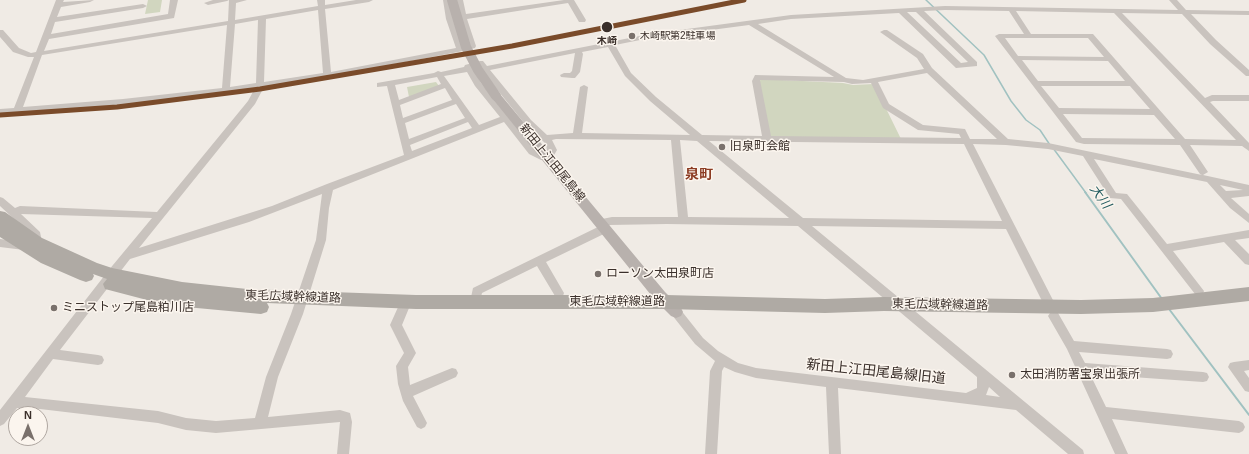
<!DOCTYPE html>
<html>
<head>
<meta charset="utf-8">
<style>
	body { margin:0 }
	#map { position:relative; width:1249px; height:454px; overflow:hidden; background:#f0ebe5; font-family:Helvetica,sans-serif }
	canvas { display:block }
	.north { position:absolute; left:8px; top:406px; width:40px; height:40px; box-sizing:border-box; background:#fbf5ee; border:1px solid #aea6a0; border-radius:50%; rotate:0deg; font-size:11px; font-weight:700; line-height:16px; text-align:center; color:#3b302b }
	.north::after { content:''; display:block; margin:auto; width:14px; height:18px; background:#7a716c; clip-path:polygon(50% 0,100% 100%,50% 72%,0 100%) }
</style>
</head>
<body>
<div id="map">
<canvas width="1249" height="454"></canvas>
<div class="north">N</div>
</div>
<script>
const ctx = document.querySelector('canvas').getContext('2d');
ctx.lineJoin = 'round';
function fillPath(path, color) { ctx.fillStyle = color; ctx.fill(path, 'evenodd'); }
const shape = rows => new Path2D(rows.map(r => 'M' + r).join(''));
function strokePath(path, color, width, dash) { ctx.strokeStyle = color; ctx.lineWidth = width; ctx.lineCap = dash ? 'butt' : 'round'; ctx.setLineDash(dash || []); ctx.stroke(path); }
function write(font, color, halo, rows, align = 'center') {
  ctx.font = font + ' Helvetica,"Noto Sans JP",sans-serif'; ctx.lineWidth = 3; ctx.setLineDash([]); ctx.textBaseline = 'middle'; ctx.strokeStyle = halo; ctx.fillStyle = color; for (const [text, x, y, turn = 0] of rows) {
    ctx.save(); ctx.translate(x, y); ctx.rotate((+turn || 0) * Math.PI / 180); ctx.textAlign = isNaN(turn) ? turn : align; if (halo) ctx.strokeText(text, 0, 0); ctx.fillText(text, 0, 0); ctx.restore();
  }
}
fillPath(shape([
	[148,0,162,0,160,12,145,14],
	[762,79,843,83,853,85,874,84,901,139,769,138,759,81],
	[436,82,439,86,409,97,407,87]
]), '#d1d6bf');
strokePath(shape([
	[926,0,984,55,1011,101,1026,120,1040,130,1050,145],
	[1053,148,1086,193]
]), '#a1c2c1', 1.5);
strokePath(shape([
	[1085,192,1162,299],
	[1169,309,1249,415]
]), '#a1c2c1', 2);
fillPath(shape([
	[56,0,64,0,63,2,94,0,90,2,61,7,57,17,143,4,147,6,143,8,55,22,51,34,168,14,170,0,178,0,174,18,49,39,44,51,228,21,229,0,247,0,236,3,235,20,318,6,317,0,325,0,325,5,356,0,373,0,369,2,325,9,331,72,456,48,446,19,443,0,451,0,454,16,459,16,455,0,463,0,466,14,564,0,574,0,586,20,585,22,579,22,568,3,467,19,476,46,475,48,458,52,327,77,264,87,255,104,139,248,272,206,327,184,404,155,387,86,377,87,377,83,434,73,438,71,441,72,464,67,465,65,480,61,483,61,487,66,650,34,791,15,945,6,1178,10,1169,0,1177,0,1186,10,1249,11,1249,15,1191,14,1216,40,1249,70,1249,76,1246,76,1210,44,1182,14,1122,13,1205,98,1212,95,1249,95,1249,101,1213,101,1210,102,1249,143,1249,151,1242,146,1190,145,1208,172,1203,175,1249,185,1249,196,1231,198,1249,214,1249,223,1230,208,1207,182,1094,159,1116,193,1127,194,1167,244,1249,230,1249,238,1235,240,1249,254,1249,265,1245,264,1224,242,1173,251,1204,291,1203,294,1199,295,1195,294,1121,199,1110,198,1083,156,1048,149,1006,145,973,144,1056,306,1054,309,1050,311,1046,309,1006,229,812,226,1083,450,1084,454,1068,454,1016,410,838,388,841,454,829,454,826,387,756,378,735,372,724,367,722,371,717,454,705,454,710,371,715,361,695,344,672,315,670,312,672,309,676,307,680,309,703,338,718,351,738,363,756,368,966,393,977,388,977,377,798,226,667,224,609,225,611,228,610,231,546,262,564,293,563,296,559,297,555,296,537,266,484,292,482,293,479,305,475,306,471,305,470,302,473,288,600,226,596,223,597,220,612,217,678,217,671,140,556,139,552,140,557,150,553,157,547,160,541,160,529,154,504,122,333,190,329,208,326,240,303,314,278,377,268,417,340,410,350,413,352,422,349,454,337,454,340,422,216,433,186,430,158,423,40,409,17,408,4,424,0,426,0,410,108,271,152,218,21,214,40,232,42,242,41,245,37,246,33,245,30,234,0,206,0,197,3,198,15,208,20,206,157,212,248,101,255,88,123,105,0,115,0,109,14,108,34,57,28,57,13,52,0,37,0,30,3,30,19,48,31,53,36,52,56,0],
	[318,10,323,73,264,82,266,19,318,10],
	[945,10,1009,11,1024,34,999,34,995,36,1076,142,1084,144,1180,145,1200,174,1202,175,1048,143,1008,139,932,68,923,54,887,30,884,30,880,32,917,58,924,69,863,80,846,78,758,24,791,19,899,13,956,68,977,66,977,62,924,11,945,10],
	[1016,11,1114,13,1236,140,1185,139,1093,34,1031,34,1016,11],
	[907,12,916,12,968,62,961,63,907,12],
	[258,20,256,83,230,87,235,24,258,20],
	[455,20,460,20,468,45,463,46,455,20],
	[227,25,222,88,123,99,23,107,42,55,227,25],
	[749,25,834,77,755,75,752,81,762,136,702,135,656,97,631,73,615,45,650,38,749,25],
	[1005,38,1088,38,1104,57,1018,56,1005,38],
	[608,47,625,76,650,101,690,135,582,133,588,87,584,85,580,87,573,133,547,135,531,120,490,70,575,53,572,71,570,73,564,73,560,75,561,77,572,78,575,78,580,72,583,54,582,52,608,47],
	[1022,60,1108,61,1125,81,1038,81,1022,60],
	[478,66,525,124,546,144,547,150,546,153,543,154,535,150,481,83,473,68,478,66],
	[467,72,475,86,500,117,479,125,444,76,467,72],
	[927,73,997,139,970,139,965,129,923,125,889,104,878,82,927,73],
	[437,77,441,84,399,100,395,85,437,77],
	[760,80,844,82,852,84,871,83,883,108,918,130,959,134,961,138,771,136,760,80],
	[1041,86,1130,86,1150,109,1059,108,1041,86],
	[445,88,452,100,403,118,400,105,445,88],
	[456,104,465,118,409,139,405,123,456,104],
	[1063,114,1154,115,1175,139,1082,138,1063,114],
	[468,122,472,128,412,151,410,145,468,122],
	[680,140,697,141,789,218,688,217,680,140],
	[709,141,964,144,1002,221,803,218,709,141],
	[1220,185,1243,190,1226,191,1220,185],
	[322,194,316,240,291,314,266,377,255,418,216,421,186,418,158,411,25,397,53,359,98,365,102,364,104,360,102,356,98,355,60,350,130,259,249,222,322,194],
	[989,387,1000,397,986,395,989,387],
	[213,0,229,0,227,1,208,5,204,3,213,0],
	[0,239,24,242,28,243,29,246,28,249,24,250,0,247,0,239],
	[403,303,407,305,409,308,402,325,416,353,408,367,410,385,452,368,456,369,458,373,456,377,413,396,427,423,425,427,421,429,417,427,403,401,398,384,396,366,404,353,390,325,399,305,403,303],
	[1054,311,1058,313,1074,341,1167,349,1171,350,1173,354,1171,358,1167,359,1079,352,1085,363,1203,372,1207,373,1209,377,1207,381,1203,382,1090,374,1106,407,1239,421,1243,423,1245,427,1243,431,1239,433,1112,419,1128,454,1115,454,1067,349,1048,316,1050,313,1054,311],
	[1249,360,1249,370,1244,371,1249,378,1249,392,1245,391,1228,367,1230,363,1234,362,1249,360]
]), '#c9c3be');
fillPath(shape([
	[496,93,500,94,665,292,681,308,683,312,681,316,676,318,671,316,655,300,492,98,491,96,492,94,496,93]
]), '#b8b1ad');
fillPath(shape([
	[0,211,5,212,42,238,97,263,112,268,182,282,247,289,416,295,666,295,825,299,884,297,1081,300,1153,298,1249,287,1249,301,1153,312,1081,314,884,311,825,313,666,309,416,309,267,303,269,307,267,312,261,314,186,307,147,300,105,289,103,284,107,279,93,274,94,276,92,280,86,282,80,280,41,263,0,237,0,224,2,225,0,224,0,211]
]), '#afaaa4');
strokePath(shape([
	[452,0,466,47,478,70,496,96]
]), '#b8b1ad', 10);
strokePath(shape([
	[0,115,117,107,260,89,512,46,744,0]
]), '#7a4b2a', 5);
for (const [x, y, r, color] of [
	[607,27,6,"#3b302b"],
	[632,36,4,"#7a716c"],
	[722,147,4,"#7a716c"],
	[598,274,4,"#7a716c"],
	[54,308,4,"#7a716c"],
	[1012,375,4,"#7a716c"]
]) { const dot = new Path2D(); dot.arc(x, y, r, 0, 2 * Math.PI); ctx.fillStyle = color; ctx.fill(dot); strokePath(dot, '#fbf5ee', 1.5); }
write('10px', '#3b302b', '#fbf5ee', [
	["木崎駅第2駐車場",640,36]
], 'left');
write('bold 10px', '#3b302b', '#fbf5ee', [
	["木崎",607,41]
]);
write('12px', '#3b302b', '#fbf5ee', [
	["旧泉町会館",730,147],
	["ローソン太田泉町店",606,274],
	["ミニストップ尾島粕川店",62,308],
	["太田消防署宝泉出張所",1020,375]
], 'left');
write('12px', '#3b302b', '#fbf5ee', [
	["新田上江田尾島線",552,163,51],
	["東毛広域幹線道路",293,297,2],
	["東毛広域幹線道路",617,302],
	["東毛広域幹線道路",940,305,1]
]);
write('italic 13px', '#1f5a5e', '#fbf5ee', [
	["大川",1100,197,54]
]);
write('bold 14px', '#8c3b22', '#fbf5ee', [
	["泉町",699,175]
]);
write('14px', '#3b302b', '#fbf5ee', [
	["新田上江田尾島線旧道",876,372,6]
]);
</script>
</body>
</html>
